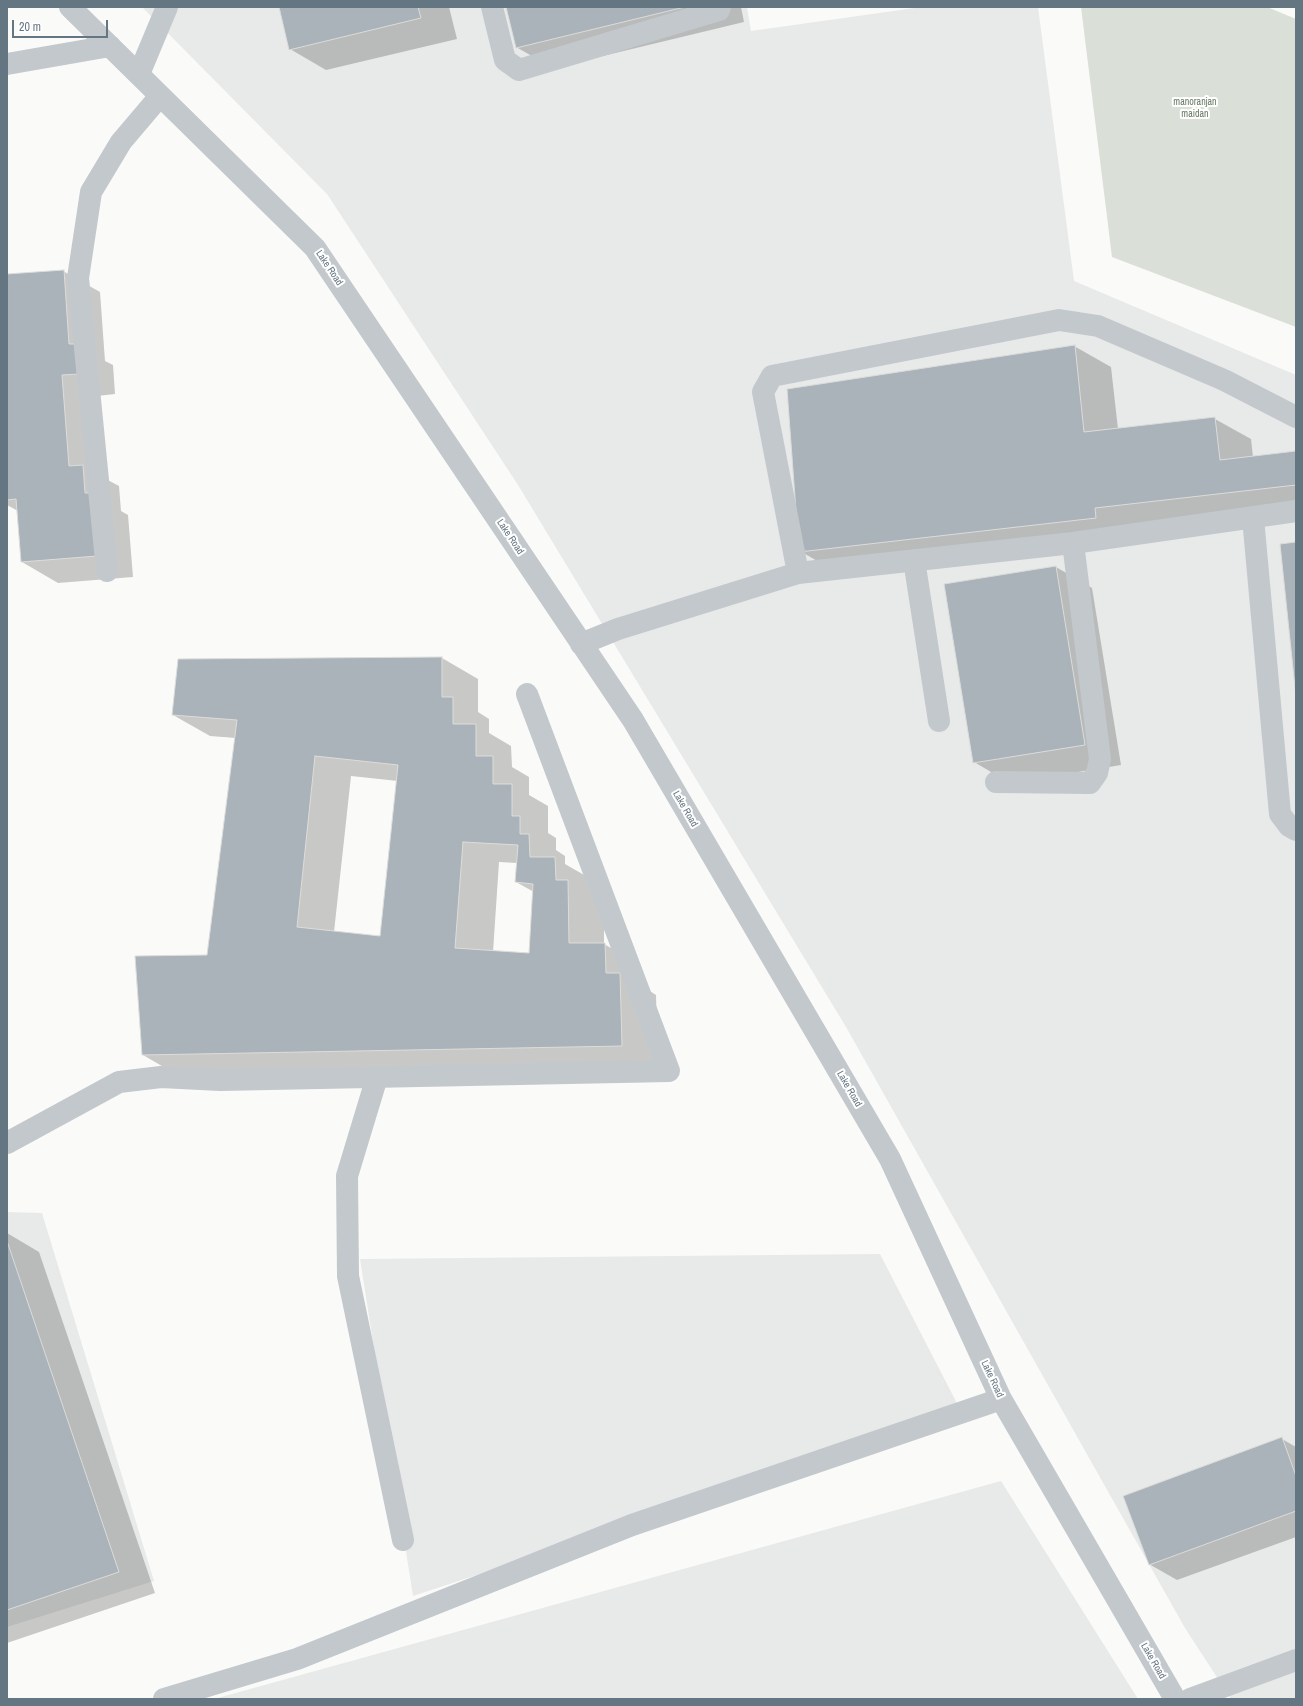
<!DOCTYPE html>
<html>
<head>
<meta charset="utf-8">
<style>
	body { margin:0 }
	#map { position:relative; width:1303px; height:1706px; overflow:hidden; background:#fafaf8; font-family:"Archivo Narrow",sans-serif }
	canvas { display:block }
	.frame { position:absolute; inset:0; border:8px solid #657683; pointer-events:none }
	.scale { position:absolute; left:12px; top:20px; width:96px; height:18px; box-sizing:border-box; border:2px solid #657683; border-top:0; padding-left:5px; font-size:12px; line-height:14px; white-space:nowrap; color:#657683; -webkit-text-stroke:3px #fff; paint-order:stroke }
</style>
</head>
<body>
<div id="map">
<canvas width="1303" height="1706"></canvas>
<div class="frame"></div>
<div class="scale">20 m</div>
</div>
<script>
const ctx = document.querySelector('canvas').getContext('2d');
ctx.lineJoin = 'round';
function fillPath(path, color) { ctx.fillStyle = color; ctx.fill(path, 'evenodd'); }
const shape = rows => new Path2D(rows.map(r => 'M' + r).join(''));
function strokePath(path, color, width, dash) { ctx.strokeStyle = color; ctx.lineWidth = width; ctx.lineCap = dash ? 'butt' : 'round'; ctx.setLineDash(dash || []); ctx.stroke(path); }
function write(font, color, halo, rows, align = 'center') {
  ctx.font = font + ' "Archivo Narrow",sans-serif'; ctx.lineWidth = 4; ctx.setLineDash([]); ctx.textBaseline = 'middle'; ctx.strokeStyle = halo; ctx.fillStyle = color; for (const [text, x, y, turn = 0] of rows) {
    ctx.save(); ctx.translate(x, y); ctx.rotate((+turn || 0) * Math.PI / 180); ctx.textAlign = isNaN(turn) ? turn : align; if (halo) ctx.strokeText(text, 0, 0); ctx.fillText(text, 0, 0); ctx.restore();
  }
}
fillPath(shape([
	[142,7,747,7,751,31,922,7,1038,7,1074,281,1296,375,1296,1699,1231,1699,1185,1628,846,1027,518,485,327,194],
	[7,1212,42,1213,154,1581,7,1627],
	[880,1254,963,1415,413,1596,360,1259],
	[1001,1481,1138,1699,214,1699]
]), '#e8e9e9');
fillPath(shape([
	[1081,7,1267,7,1296,19,1296,327,1112,257]
]), '#dadfd7');
fillPath(shape([
	[280,7,449,7,457,39,326,70,290,49],
	[507,7,741,7,744,22,553,68,516,47],
	[63,271,100,292,105,361,113,365,115,394,97,396,104,478,119,486,121,511,128,515,133,577,58,583,22,562,18,511,7,505,7,275],
	[1074,346,1111,367,1118,429,1215,419,1251,439,1253,457,1296,452,1296,509,836,572,800,551],
	[1056,567,1092,588,1121,765,1010,783,974,762],
	[442,658,478,679,478,712,489,719,489,733,511,746,512,767,529,777,529,795,548,806,548,833,556,838,556,850,565,856,565,864,591,879,604,902,604,944,641,965,642,986,656,995,658,1066,179,1076,143,1055,208,956,236,738,210,736,173,715],
	[351,776,398,781,381,937,334,932],
	[499,862,517,863,516,882,534,892,530,954,493,952],
	[7,1233,39,1252,155,1593,7,1643],
	[1282,1439,1296,1447,1296,1537,1177,1580,1149,1564]
]), '#0003');
const building = shape([
	[279,7,418,7,421,18,289,50,279,7],
	[506,7,685,7,516,48,506,7],
	[64,270,69,344,77,344,79,374,62,375,69,466,83,465,85,493,92,493,97,556,21,562,16,499,7,500,7,274,64,270],
	[1075,345,1084,432,1215,417,1220,460,1296,451,1296,485,1095,508,1096,518,799,552,787,389,1075,345],
	[1296,542,1296,697,1280,544,1296,542],
	[1056,566,1085,745,973,763,944,584,1056,566],
	[442,657,442,697,453,697,453,724,476,724,476,756,493,756,493,784,512,784,512,816,520,816,520,834,529,834,530,857,555,857,556,880,568,880,569,943,605,943,606,973,620,973,622,1046,142,1055,135,956,207,955,237,720,172,715,178,659,442,657],
	[315,756,398,765,380,936,297,927,315,756],
	[463,842,518,845,515,882,533,884,529,953,455,948,463,842],
	[7,1241,119,1572,7,1610,7,1241],
	[1282,1437,1296,1476,1296,1511,1149,1565,1123,1496,1282,1437]
]);
fillPath(building, '#aab3b9');
strokePath(building, '#dcdcda', 1);
strokePath(shape([
	[70,7,315,248,633,720,890,1159,1001,1399,1175,1699],
	[492,7,505,60,519,70,719,10,720,7],
	[7,64,110,46],
	[139,74,167,7],
	[1253,518,1280,814,1289,826,1296,830],
	[914,560,939,721],
	[107,571,78,278,91,192,121,142,160,96],
	[798,573,763,392,772,376,1059,320,1098,326,1224,380,1296,417],
	[581,644,618,629,798,573,1073,543,1296,511],
	[996,782,1090,783,1097,773,1100,759,1073,543],
	[377,1077,347,1176,348,1276,403,1540],
	[7,1143,119,1082,161,1077,220,1080,669,1071,527,694],
	[164,1699,297,1659,632,1525,1001,1399],
	[1190,1699,1296,1660]
]), '#c3c8cc', 22);
write('10px', '#687a64', '#fff', [
	["manoranjan",1195,102],
	["maidan",1195,114]
]);
write('10px', '#657683', '#fff', [
	["Lake Road",329,268,56],
	["Lake Road",510,537,56],
	["Lake Road",685,809,60],
	["Lake Road",849,1089,60],
	["Lake Road",992,1379,65],
	["Lake Road",1153,1661,60]
]);
</script>
</body>
</html>
